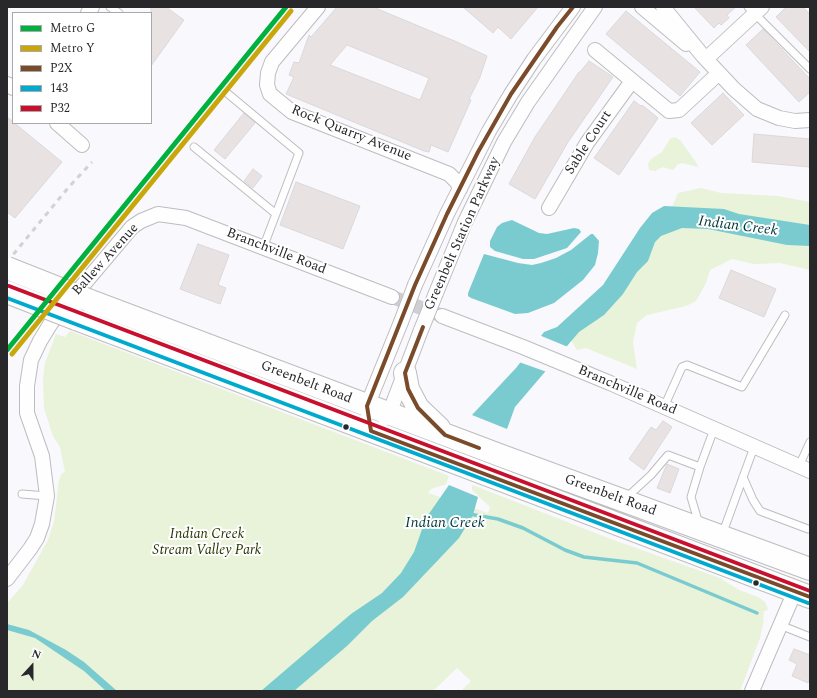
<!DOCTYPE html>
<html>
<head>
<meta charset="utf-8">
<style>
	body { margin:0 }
	#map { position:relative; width:817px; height:698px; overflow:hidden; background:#f8f8fd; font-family:Spectral,serif }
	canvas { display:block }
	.frame { position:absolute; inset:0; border:8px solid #28282b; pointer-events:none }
	.legend { position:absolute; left:12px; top:12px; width:140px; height:112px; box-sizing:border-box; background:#fff; border:1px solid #a9a9aa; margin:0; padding:5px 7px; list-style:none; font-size:12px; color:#28282b }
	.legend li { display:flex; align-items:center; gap:8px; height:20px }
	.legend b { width:20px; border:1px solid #a9a9aa }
	.north { position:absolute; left:12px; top:646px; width:40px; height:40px; -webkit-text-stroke:3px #fff; paint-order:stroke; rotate:21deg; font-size:11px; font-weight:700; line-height:16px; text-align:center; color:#28282b }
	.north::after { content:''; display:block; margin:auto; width:14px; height:18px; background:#28282b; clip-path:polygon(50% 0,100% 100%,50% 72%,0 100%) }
</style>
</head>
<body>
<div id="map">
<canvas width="817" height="698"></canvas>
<div class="frame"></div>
<ul class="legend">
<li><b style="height:5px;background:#00b140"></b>Metro G</li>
<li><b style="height:5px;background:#c9a70b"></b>Metro Y</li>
<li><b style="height:5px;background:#7a4b2a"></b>P2X</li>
<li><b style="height:5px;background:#00a9ce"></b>143</li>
<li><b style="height:5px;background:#c8102e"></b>P32</li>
</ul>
<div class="north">N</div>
</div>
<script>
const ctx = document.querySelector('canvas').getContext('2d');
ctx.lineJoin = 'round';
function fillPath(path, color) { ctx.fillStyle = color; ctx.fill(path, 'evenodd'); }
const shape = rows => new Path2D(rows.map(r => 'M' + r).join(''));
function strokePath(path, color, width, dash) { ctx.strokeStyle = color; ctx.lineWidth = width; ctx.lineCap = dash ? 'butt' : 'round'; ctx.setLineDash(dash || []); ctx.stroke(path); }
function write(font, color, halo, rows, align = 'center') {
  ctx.font = font + ' Spectral,serif'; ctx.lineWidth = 4; ctx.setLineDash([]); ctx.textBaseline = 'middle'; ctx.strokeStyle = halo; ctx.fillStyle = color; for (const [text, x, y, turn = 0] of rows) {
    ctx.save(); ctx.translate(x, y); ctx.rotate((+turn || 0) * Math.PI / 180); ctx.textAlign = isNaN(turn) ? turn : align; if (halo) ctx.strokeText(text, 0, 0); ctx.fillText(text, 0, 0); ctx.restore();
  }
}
fillPath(shape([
	[675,137,681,141,699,167,682,163,678,164,673,170,663,167,655,171,649,170,648,164,651,159,662,152,670,139],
	[701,188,721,193,778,196,810,202,810,270,780,263,754,264,732,259,710,270,706,283,696,301,686,306,647,315,637,323,633,343,637,369,586,348,577,350,567,333,663,228,678,193],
	[70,331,449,476,446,484,431,489,428,493,488,513,490,507,472,490,472,485,475,486,608,538,720,578,739,590,758,597,765,602,768,609,766,611,764,611,763,620,764,620,760,638,740,691,461,691,471,681,457,668,433,691,7,691,7,603,23,585,48,540,54,522,59,480,62,473,65,472,60,447,53,436,44,408,43,378,45,363,56,334,65,337]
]), '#e8f3d9');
fillPath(shape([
	[664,206,724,209,739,214,810,225,810,246,787,245,708,229,682,228,661,236,655,242,648,261,637,272,623,294,604,315,579,332,515,407,507,429,472,415,516,368,544,332,557,327,603,285,640,228,652,213],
	[512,220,539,233,547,234,574,228,579,229,581,232,567,248,534,259,523,259,495,251,490,247,490,241,497,227,502,223],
	[591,234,593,234,599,241,598,253,595,265,583,280,554,303,528,313,515,314,471,298,468,296,468,293,484,254,518,263,532,265,541,263,556,258,571,250],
	[449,485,478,497,473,515,459,538,403,597,372,621,347,646,294,691,261,691,351,614,382,593,401,573,414,552,426,518],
	[7,624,29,630,66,650,84,662,117,691,106,691,84,671,35,638,7,630]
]), '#79cbd0');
fillPath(shape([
	[539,335,568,347,547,372,519,362]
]), '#f8f8fd');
strokePath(shape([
	[469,514,498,519,523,528,565,550,584,557,637,563,757,613]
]), '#79cbd0', 3.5);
const building = shape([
	[151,7,166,7,184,20,151,66,151,7],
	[337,7,373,7,457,42,487,56,480,77,469,99,471,100,448,152,431,145,429,152,424,151,286,94,294,77,289,75,294,62,299,63,309,35,311,37,337,7],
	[347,45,429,78,420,100,330,65,347,45],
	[463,7,538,7,511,39,498,27,493,33,463,7],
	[694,7,736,7,727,15,729,18,721,25,719,23,714,28,694,7],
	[786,7,803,7,810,14,810,52,776,17,786,7],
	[626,11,700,72,680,96,606,34,626,11],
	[763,29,810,79,810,92,799,102,746,45,763,29],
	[589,61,613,77,568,142,535,199,509,184,535,137,579,72,580,72,589,61],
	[723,93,744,115,712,145,691,123,723,93],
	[634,101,641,106,642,105,658,118,619,175,594,158,634,101],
	[244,113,255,123,225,159,214,150,244,113],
	[7,117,62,162,15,218,7,212,7,117],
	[754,134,810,139,810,167,752,162,754,134],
	[253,169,262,176,253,188,244,181,253,169],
	[296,182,360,206,343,249,280,225,296,182],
	[198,244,229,255,218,285,226,288,220,304,180,289,198,244],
	[731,270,776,289,764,317,719,298,731,270],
	[663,421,672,427,644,470,629,459,651,427,656,430,663,421],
	[667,464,679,469,670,493,657,488,667,464],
	[794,649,810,655,810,677,808,683,792,676,797,664,789,660,794,649]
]);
fillPath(building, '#e9e2e2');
strokePath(building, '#dad8da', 1);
strokePath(shape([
	[392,297,440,315]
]), '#ceced3', 14, [14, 7]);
const lane = shape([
	[110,7,119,13],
	[748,7,810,69],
	[227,93,299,153,263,248],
	[194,147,276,214],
	[664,407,682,367,687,365,742,387,785,315],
	[799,466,810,442],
	[700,467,714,429],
	[743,477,753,500,760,511,808,529],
	[22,494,47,496],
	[626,498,651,475,668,455,700,467,691,497,699,524],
	[722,535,754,447],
	[780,625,810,637]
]);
const street = shape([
	[318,7,272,62,268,73,267,85,270,94,292,112,449,174,457,182,460,189],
	[642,7,686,44],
	[663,7,703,56,734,89,757,109,779,118,795,121,810,120],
	[88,13,92,7],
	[595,50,669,111,679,110,719,73],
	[706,59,762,7],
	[7,84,13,88],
	[57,123,82,145],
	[549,208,587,143,632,81],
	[415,285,447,214,489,131,511,94,534,59,573,7],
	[436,293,465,222,504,142,528,102,595,7],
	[442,316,523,347,610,383,810,471],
	[368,413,367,406,401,322],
	[385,418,389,414,421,330],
	[7,579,30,549,37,538,42,524,47,496,42,456,27,413,27,386,31,360,40,341,51,323,132,227,141,221,158,214,186,218,392,297],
	[752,691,795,591]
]);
const primary = shape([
	[88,300,502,456,810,569],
	[76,319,810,597],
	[405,373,408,389,418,408,439,428]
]);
strokePath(lane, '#bdbdc0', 9);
strokePath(street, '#bdbdc0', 16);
strokePath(primary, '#bdbdc0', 24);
strokePath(lane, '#fefeff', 7);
strokePath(street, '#fefeff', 14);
strokePath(primary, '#fefeff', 22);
strokePath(shape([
	[7,262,68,188,92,162]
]), '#d2d2d2', 3, [5, 5]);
const streetBridge = shape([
	[401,322,415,285],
	[421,330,436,293]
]);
const primaryBridge = shape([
	[7,268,88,300],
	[7,292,76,319]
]);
strokePath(streetBridge, '#bdbdc0', 16, []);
strokePath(primaryBridge, '#bdbdc0', 24, []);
strokePath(streetBridge, '#fefeff', 14);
strokePath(primaryBridge, '#fefeff', 22);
strokePath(shape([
	[573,7,557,27,511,94,478,152,447,214,415,285,367,406,371,431,810,597],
	[423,327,405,373,408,389,418,408,445,435,479,448]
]), '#7a4b2a', 4);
strokePath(shape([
	[7,298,808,603]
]), '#00a9ce', 4);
strokePath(shape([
	[9,286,810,591]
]), '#c8102e', 4);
strokePath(shape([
	[7,350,286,7]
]), '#00b140', 5);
strokePath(shape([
	[12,354,291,11]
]), '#c9a70b', 5);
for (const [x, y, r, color] of [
	[346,427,3.5,"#28282b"],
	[756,583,3.5,"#28282b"]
]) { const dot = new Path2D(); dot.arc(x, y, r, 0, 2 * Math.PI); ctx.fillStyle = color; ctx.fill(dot); strokePath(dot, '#fff', 1.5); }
write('14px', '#28282b', '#fff', [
	["Rock Quarry Avenue",351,134,22],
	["Sable Court",589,143,-57],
	["Greenbelt Station Parkway",463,234,-66],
	["Branchville Road",276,252,21],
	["Ballew Avenue",106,260,-48],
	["Greenbelt Road",306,383,21],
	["Branchville Road",627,391,23],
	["Greenbelt Road",610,496,20]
]);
write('italic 14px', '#263600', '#fff', [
	["Indian Creek",207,535],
	["Stream Valley Park",207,551]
]);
write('italic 15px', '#003738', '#fff', [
	["Indian Creek",738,227,7],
	["Indian Creek",445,524]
]);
</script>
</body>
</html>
